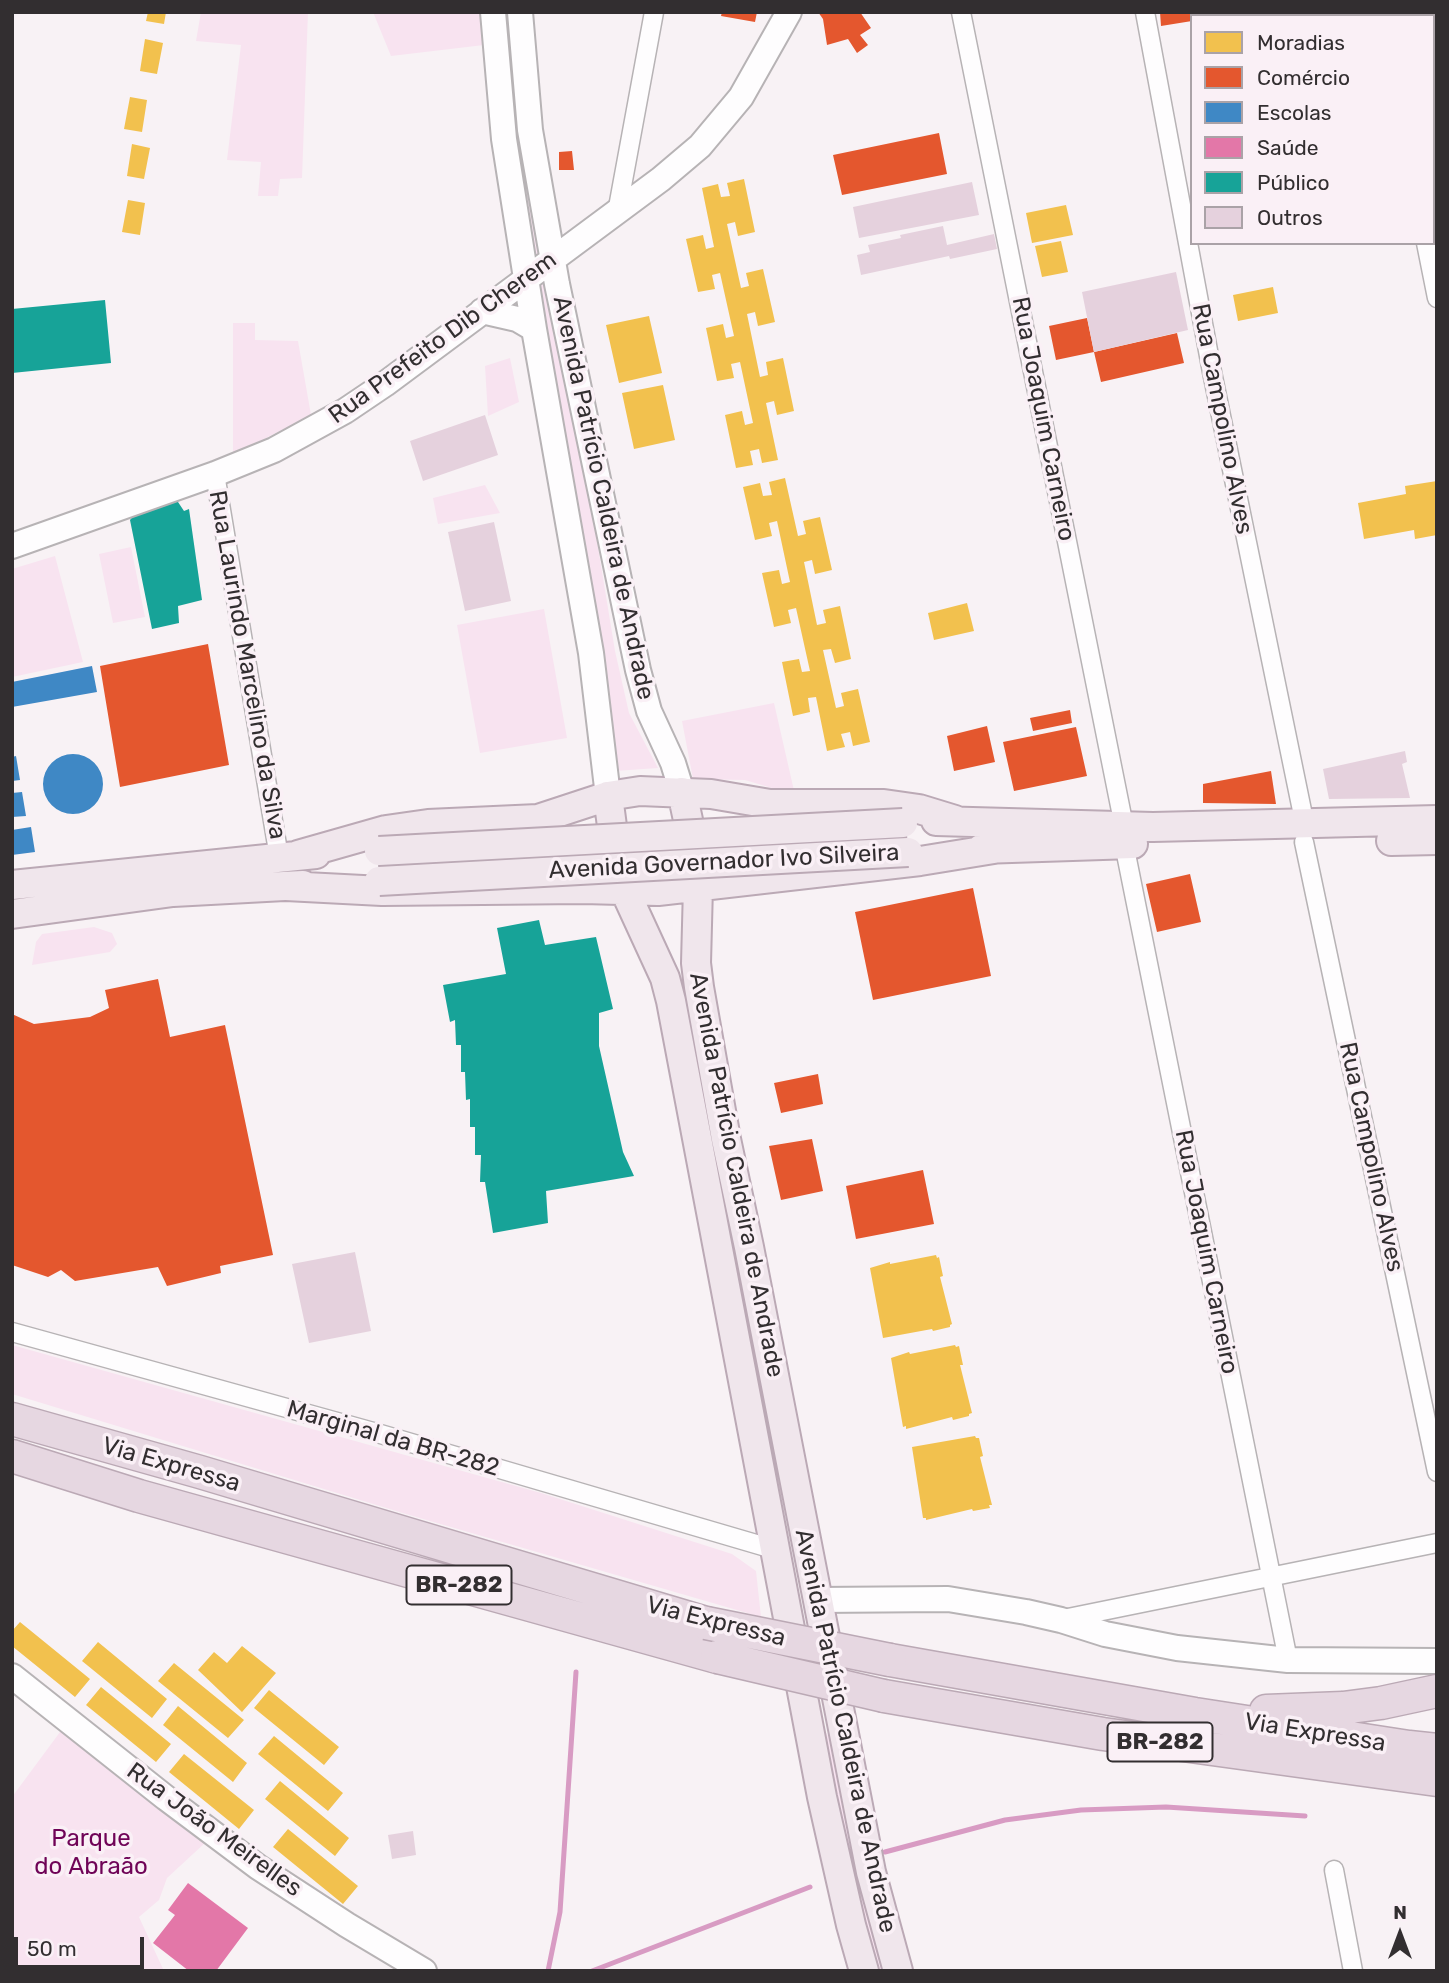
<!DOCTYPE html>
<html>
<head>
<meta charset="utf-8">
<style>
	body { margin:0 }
	#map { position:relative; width:1449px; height:1983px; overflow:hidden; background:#f8f2f5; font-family:Rubik,sans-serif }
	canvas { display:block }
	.frame { position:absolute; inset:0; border:14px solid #322e30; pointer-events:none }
	.legend { position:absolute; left:1190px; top:14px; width:245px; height:231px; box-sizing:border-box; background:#faf0f6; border:2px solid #aaa2a7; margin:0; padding:9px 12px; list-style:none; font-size:21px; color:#322e30 }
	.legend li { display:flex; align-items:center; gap:14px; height:35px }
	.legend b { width:35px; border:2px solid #aaa2a7 }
	.north { position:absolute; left:1365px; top:1899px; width:70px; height:70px; -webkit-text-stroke:5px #faf0f6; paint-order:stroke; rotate:0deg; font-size:19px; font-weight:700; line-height:28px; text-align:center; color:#322e30 }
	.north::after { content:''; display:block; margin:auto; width:24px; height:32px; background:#322e30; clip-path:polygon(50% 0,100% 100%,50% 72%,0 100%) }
	.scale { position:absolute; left:14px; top:1937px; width:130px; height:32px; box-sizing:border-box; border:4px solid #322e30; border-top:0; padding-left:9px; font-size:21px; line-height:24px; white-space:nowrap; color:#322e30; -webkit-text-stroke:5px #faf0f6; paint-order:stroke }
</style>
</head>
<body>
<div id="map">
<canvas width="1449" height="1983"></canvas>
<div class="frame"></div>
<ul class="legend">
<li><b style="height:19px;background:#f2c14e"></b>Moradias</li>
<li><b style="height:19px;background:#e4572e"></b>Comércio</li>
<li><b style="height:19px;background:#3f88c5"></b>Escolas</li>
<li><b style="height:19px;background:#e377a8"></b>Saúde</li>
<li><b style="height:19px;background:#17a398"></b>Público</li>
<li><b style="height:19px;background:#e5d1dd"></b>Outros</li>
</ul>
<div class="north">N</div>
<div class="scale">50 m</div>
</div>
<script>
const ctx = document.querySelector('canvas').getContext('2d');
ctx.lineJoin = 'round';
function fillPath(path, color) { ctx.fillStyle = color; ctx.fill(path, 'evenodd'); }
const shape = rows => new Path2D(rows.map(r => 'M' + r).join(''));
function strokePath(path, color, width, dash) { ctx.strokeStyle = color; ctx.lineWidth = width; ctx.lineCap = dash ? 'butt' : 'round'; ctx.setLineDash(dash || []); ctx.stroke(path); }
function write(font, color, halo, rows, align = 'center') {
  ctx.font = font + ' Rubik,sans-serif'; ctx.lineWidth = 7; ctx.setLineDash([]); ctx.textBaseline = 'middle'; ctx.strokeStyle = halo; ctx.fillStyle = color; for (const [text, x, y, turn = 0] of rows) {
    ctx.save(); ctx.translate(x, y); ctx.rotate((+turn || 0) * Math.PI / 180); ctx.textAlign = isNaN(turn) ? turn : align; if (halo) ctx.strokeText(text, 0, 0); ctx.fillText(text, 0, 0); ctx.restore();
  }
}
fillPath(shape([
	[201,12,308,12,302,178,280,179,278,196,258,196,261,162,227,160,241,45,196,41],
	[373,12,483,12,484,45,391,56],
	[501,12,510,12,544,260,562,367,585,468,615,651,629,713,658,768,615,771,511,133],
	[233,323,255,323,255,340,298,341,311,415,233,455],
	[510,358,519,402,488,416,485,366],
	[485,485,500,513,438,524,433,498],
	[131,547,145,617,113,623,99,554],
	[55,556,83,662,12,677,12,569],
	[544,609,567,738,480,753,457,625],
	[774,703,795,795,745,780,693,779,682,721],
	[94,927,112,933,117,944,110,952,32,965,36,942,42,934],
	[12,1345,541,1493,732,1554,756,1571,761,1617,406,1514,12,1394],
	[790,1565,794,1571,825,1731,839,1753,890,1971,875,1971,783,1566],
	[63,1728,206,1842,167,1878,159,1900,139,1917,164,1971,12,1971,12,1797]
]), '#f8e3f0');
fillPath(shape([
	[148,12,166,12,164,24,146,21],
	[145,39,163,43,157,74,140,71],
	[130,97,147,100,142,132,124,129],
	[132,144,150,148,144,179,127,176],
	[744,179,755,232,738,236,735,222,727,224,741,288,749,286,746,273,763,269,775,322,758,326,755,312,747,314,760,377,768,375,766,362,783,358,794,411,777,415,774,401,766,403,778,460,762,463,759,449,750,451,753,465,736,468,725,415,742,411,745,425,753,423,740,362,731,364,734,378,717,381,706,328,723,324,726,338,734,336,720,273,712,275,715,289,698,292,686,239,703,235,706,249,714,247,702,188,718,184,721,197,730,196,727,183],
	[128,200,145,203,140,235,122,232],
	[1066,205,1073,235,1032,243,1026,213],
	[1061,241,1068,272,1042,277,1035,246],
	[1273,287,1278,313,1238,321,1233,295],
	[649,316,662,373,619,383,606,325],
	[663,385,675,440,634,449,622,393],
	[785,478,798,536,806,534,803,521,820,517,832,570,815,574,812,560,804,562,817,625,826,623,823,610,840,606,851,659,835,663,831,649,823,650,836,708,844,706,841,693,858,689,870,742,853,746,850,732,841,734,845,747,827,751,816,697,808,698,810,712,793,716,782,662,799,659,802,672,810,671,796,608,788,610,791,623,774,627,762,573,779,570,782,584,790,582,777,521,769,523,772,536,755,540,743,487,760,483,763,496,772,495,769,482],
	[1437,481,1437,535,1415,539,1414,530,1364,539,1358,503,1406,494,1405,486],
	[967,603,974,631,934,640,928,613],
	[936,1255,937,1258,939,1257,943,1276,940,1277,952,1324,950,1325,950,1327,933,1331,932,1329,883,1338,870,1268,890,1262,890,1264],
	[955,1345,956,1347,959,1346,963,1365,960,1365,972,1413,969,1414,969,1416,953,1420,952,1417,906,1429,906,1426,903,1427,891,1358,909,1352,910,1354],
	[975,1436,976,1438,979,1438,983,1456,980,1457,992,1505,989,1505,990,1508,973,1511,972,1509,926,1520,926,1518,923,1518,912,1447],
	[20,1622,90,1679,75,1697,12,1646,12,1631],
	[98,1642,167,1699,152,1718,82,1661],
	[242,1646,276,1673,242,1712,198,1670,214,1652,227,1663],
	[174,1663,244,1720,228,1738,158,1681],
	[101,1687,171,1744,156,1762,86,1705],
	[269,1690,339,1747,324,1765,254,1708],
	[178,1706,247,1763,233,1782,163,1725],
	[274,1736,343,1793,328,1811,258,1754],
	[184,1754,254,1810,239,1829,169,1772],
	[280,1781,349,1838,335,1856,265,1799],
	[288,1829,358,1886,343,1904,273,1847]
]), '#f2c14e');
fillPath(shape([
	[722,12,757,12,755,22,721,16],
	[818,12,860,12,871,28,860,35,868,45,857,53,848,39,827,45,823,19],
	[1160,12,1234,12,1234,14,1192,16,1192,21,1161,26],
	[939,133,947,174,842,195,833,155],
	[572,151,574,170,559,170,559,152],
	[1087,318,1094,352,1056,360,1049,326],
	[1177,333,1184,363,1101,382,1094,352],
	[208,644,229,765,120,787,100,666],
	[1070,710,1072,723,1033,731,1030,718],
	[987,726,995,762,954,771,947,736],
	[1076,727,1087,776,1014,791,1003,742],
	[1271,771,1276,804,1203,803,1203,784],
	[1190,874,1201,922,1157,932,1146,884],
	[973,888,991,976,873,1000,855,912],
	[158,979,170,1037,225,1025,273,1255,220,1266,221,1273,167,1286,158,1267,75,1281,61,1270,48,1277,12,1265,12,1014,34,1024,90,1017,109,1008,105,990],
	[818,1074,823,1104,781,1113,774,1083],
	[812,1139,823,1191,781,1200,769,1146],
	[923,1170,934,1224,856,1239,846,1186]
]), '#e4572e');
fillPath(shape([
	[92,666,97,692,12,707,12,682],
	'43 784a30 30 0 1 1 60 0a30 30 0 1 1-60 0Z',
	[16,756,20,780,12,781,12,757],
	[22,792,26,816,12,817,12,793],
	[31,827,35,852,12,855,12,830]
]), '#3f88c5');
fillPath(shape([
	[188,1883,248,1928,216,1971,189,1971,153,1943,175,1915,168,1910]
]), '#e377a8');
fillPath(shape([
	[105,300,111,363,12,373,12,309],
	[176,499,184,511,189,509,202,600,178,606,179,623,152,629,130,520,134,515],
	[539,920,545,945,596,937,613,1009,599,1013,599,1046,623,1152,634,1176,546,1191,548,1223,493,1233,485,1182,480,1182,481,1155,475,1155,475,1127,470,1127,470,1099,466,1100,465,1072,461,1072,461,1045,456,1045,455,1020,450,1022,443,985,506,974,497,928]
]), '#17a398');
strokePath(shape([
	[885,1852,1005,1820,1081,1810,1166,1807,1305,1816],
	[548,1971,560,1912,576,1672],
	[592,1971,810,1887]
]), '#d89bc3', 5);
fillPath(shape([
	[972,182,979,215,859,238,853,207],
	[943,226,947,245,994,234,997,249,950,259,949,256,861,275,857,255,870,252,868,245,901,238,900,235],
	[1176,272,1188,330,1094,352,1082,292],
	[485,415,498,455,423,481,410,441],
	[494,522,511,601,465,611,448,532],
	[1405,751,1407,762,1402,764,1410,798,1329,799,1323,769],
	[355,1252,371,1331,309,1343,292,1264],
	[413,1831,416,1855,392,1859,388,1835]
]), '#e5d1dd');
const street = shape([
	[961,12,1124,826],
	[1145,12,1212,372,1305,825],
	[1381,12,1382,16],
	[617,213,654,12],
	[1426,243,1437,298],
	[215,474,279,857],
	[1304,842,1437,1472],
	[1124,844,1288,1660],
	[12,1332,377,1433,773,1549],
	[1063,1619,1437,1543],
	[1334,1870,1353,1971]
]);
const secondary = shape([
	[493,12,504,139,534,329,591,653,608,796],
	[520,12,530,130,557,284,638,670,649,711,673,763,682,792],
	[482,311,517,319,534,329],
	[12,546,215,474,274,450,345,411,385,384,661,179,700,146,741,97,789,12],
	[817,1600,948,1599,1026,1612,1061,1620,1105,1634,1177,1648,1288,1660,1437,1661],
	[12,1676,166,1798,258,1867,347,1925,424,1971]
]);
const primary = shape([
	[682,792,694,848,698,887,696,963,699,987,726,1139,749,1247,871,1872,898,1971],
	[608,796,615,849,625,891,665,978,671,1001,822,1797,851,1925,864,1971],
	[936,821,1153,827,1437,820],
	[1391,841,1437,840],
	[981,849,1133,844],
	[298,855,386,830,428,824,538,819,608,796,640,791,711,794,770,804,884,804,919,809,955,820],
	[12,885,316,854],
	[286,886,382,891,583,889,658,891,920,861,1000,848],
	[12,914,173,892,303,885]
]);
const highway = shape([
	[12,1419,200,1472,706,1623],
	[12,1456,139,1496,717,1657],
	[890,1660,1195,1714,1409,1747,1437,1750],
	[884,1696,1103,1734,1437,1780],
	[1266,1711,1343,1708,1381,1703,1437,1691]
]);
strokePath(street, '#b7b3b5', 21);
strokePath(secondary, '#b7b3b5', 28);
strokePath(primary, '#bba9b5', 32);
strokePath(highway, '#bba9b5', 35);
strokePath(street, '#fefdfe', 18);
strokePath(secondary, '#fefdfe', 24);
strokePath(primary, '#f0e6ec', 28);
strokePath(highway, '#e6d7e1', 32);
const primaryBridge = shape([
	[379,851,903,823],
	[379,881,908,852]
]);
const highwayBridge = shape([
	[706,1623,890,1660],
	[717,1657,884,1696]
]);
strokePath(primaryBridge, '#bba9b5', 32, []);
strokePath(highwayBridge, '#bba9b5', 35, []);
strokePath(primaryBridge, '#f0e6ec', 28);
strokePath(highwayBridge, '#e6d7e1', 32);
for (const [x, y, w] of [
	[459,1585,105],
	[1160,1742,105]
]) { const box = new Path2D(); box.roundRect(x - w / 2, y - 19.5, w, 39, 5); ctx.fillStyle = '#faf0f6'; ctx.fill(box); strokePath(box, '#322e30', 2); }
write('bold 23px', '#322e30', null, [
	["BR-282",459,1585],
	["BR-282",1160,1742]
]);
write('24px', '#322e30', '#faf0f6', [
	["Rua Prefeito Dib Cherem",443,338,-36],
	["Rua Joaquim Carneiro",1043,419,79],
	["Rua Campolino Alves",1222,419,79],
	["Avenida Patrício Caldeira de Andrade",603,498,78],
	["Rua Laurindo Marcelino da Silva",247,665,80],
	["Avenida Governador Ivo Silveira",724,862,-3],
	["Rua Campolino Alves",1371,1157,78],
	["Avenida Patrício Caldeira de Andrade",736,1175,79],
	["Rua Joaquim Carneiro",1206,1252,79],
	["Marginal da BR-282",393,1439,16],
	["Via Expressa",171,1465,16],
	["Via Expressa",716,1622,14],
	["Avenida Patrício Caldeira de Andrade",845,1731,78],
	["Via Expressa",1315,1733,9],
	["Rua João Meirelles",214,1830,36]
]);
write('24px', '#6f0457', '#faf0f6', [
	["Parque",91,1839],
	["do Abraão",91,1867]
]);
</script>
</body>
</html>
